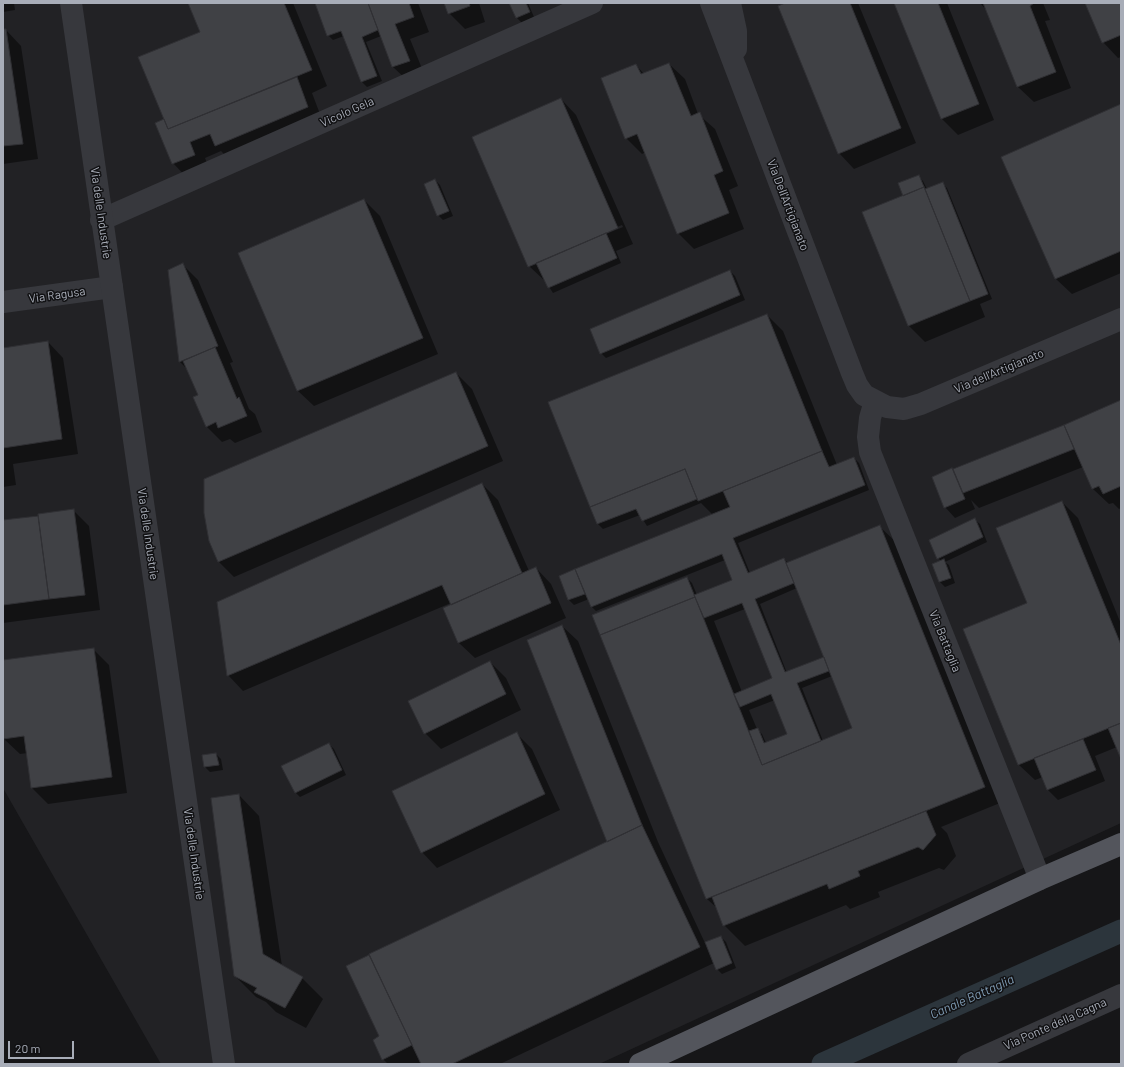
<!DOCTYPE html>
<html>
<head>
<meta charset="utf-8">
<style>
	body { margin:0 }
	#map { position:relative; width:1124px; height:1067px; overflow:hidden; background:#161618; font-family:Barlow,sans-serif }
	canvas { display:block }
	.frame { position:absolute; inset:0; border:4px solid #a8adb8; pointer-events:none }
	.scale { position:absolute; left:8px; top:1041px; width:66px; height:18px; box-sizing:border-box; border:2px solid #a8adb8; border-top:0; padding-left:5px; font-size:12px; line-height:14px; white-space:nowrap; color:#a8adb8; -webkit-text-stroke:3px #111113; paint-order:stroke }
</style>
</head>
<body>
<div id="map">
<canvas width="1124" height="1067"></canvas>
<div class="frame"></div>
<div class="scale">20 m</div>
</div>
<script>
const ctx = document.querySelector('canvas').getContext('2d');
ctx.lineJoin = 'round';
function fillPath(path, color) { ctx.fillStyle = color; ctx.fill(path, 'evenodd'); }
const shape = rows => new Path2D(rows.map(r => 'M' + r).join(''));
function strokePath(path, color, width, dash) { ctx.strokeStyle = color; ctx.lineWidth = width; ctx.lineCap = dash ? 'butt' : 'round'; ctx.setLineDash(dash || []); ctx.stroke(path); }
function write(font, color, halo, rows, align = 'center') {
  ctx.font = font + ' Barlow,sans-serif'; ctx.lineWidth = 3; ctx.setLineDash([]); ctx.textBaseline = 'middle'; ctx.strokeStyle = halo; ctx.fillStyle = color; for (const [text, x, y, turn = 0] of rows) {
    ctx.save(); ctx.translate(x, y); ctx.rotate((+turn || 0) * Math.PI / 180); ctx.textAlign = isNaN(turn) ? turn : align; if (halo) ctx.strokeText(text, 0, 0); ctx.fillText(text, 0, 0); ctx.restore();
  }
}
fillPath(shape([
	[3,3,1121,3,1121,823,599,1064,161,1064,3,788]
]), '#222225');
fillPath(shape([
	[3,3,14,3,15,10,3,12],
	[189,3,293,3,327,86,312,93,323,122,231,161,221,151,205,158,210,170,188,179,173,163,165,120,201,32],
	[316,3,418,3,429,32,410,39,425,76,409,82,393,67,381,36,366,42,382,81,367,87,362,82,344,36,333,40,328,35],
	[446,3,479,3,485,22,465,29,449,13],
	[510,3,528,3,534,17,522,23,517,18],
	[788,3,858,3,916,143,854,169,839,153],
	[895,3,947,3,994,120,958,135,942,119],
	[980,3,1043,3,1050,20,1045,21,1071,88,1034,102,1018,87,987,11],
	[1086,3,1121,3,1121,57,1118,58,1103,42],
	[3,30,6,30,21,46,38,159,3,164],
	[669,64,685,79,698,114,715,129,738,186,729,190,744,229,694,249,678,233,646,152,642,154,626,138,636,65,644,74],
	[561,99,576,115,633,244,616,251,621,263,553,293,546,282,529,266,473,138],
	[622,225,623,227,606,234,605,232],
	[1121,106,1121,273,1072,294,1056,279,1003,157],
	[918,176,923,181,927,189,942,183,947,188,992,299,980,304,985,317,925,342,909,326,863,213,905,196],
	[435,180,440,185,453,216,443,220,438,215],
	[364,200,380,216,438,354,314,406,298,391,240,253],
	[182,264,198,280,233,362,230,363,249,409,255,414,262,432,235,443,230,439,222,442,206,426,199,396,188,370,180,362,169,271],
	[730,271,735,276,745,300,606,358,601,353],
	[767,315,783,331,837,465,854,458,859,463,869,490,738,543,750,573,784,559,788,563,880,527,896,542,1000,803,941,827,947,833,956,856,944,870,939,868,878,892,880,897,850,909,846,905,745,946,724,925,718,909,707,899,687,578,692,583,697,595,734,580,725,560,596,611,591,606,589,599,574,605,569,600,560,576,713,515,701,503,647,526,640,515,603,529,598,524,550,403],
	[797,588,827,661,787,673,760,604],
	[745,609,773,679,742,692,714,621],
	[832,676,854,729,823,741,802,688],
	[775,700,789,734,766,743,762,734,757,729,749,710],
	[48,342,63,358,78,454,13,464,16,485,3,487,3,349],
	[456,373,472,389,503,461,234,577,219,562],
	[1121,401,1121,508,1119,509,1113,503,1109,504,1093,489,1083,467,979,508,971,500,975,509,955,518,945,507,952,469,1064,426],
	[482,484,498,500,529,571,536,568,551,584,566,618,475,658,459,643,444,608,452,605,451,603,243,691,228,675],
	[1062,502,1078,518,1121,624,1121,756,1117,747,1095,756,1105,781,1058,800,1048,790,1043,777,1035,780,1019,765,1028,603],
	[73,510,89,526,100,610,3,623,3,521],
	[975,520,980,524,987,542,945,562,949,565,955,583,945,587,940,582,933,564,941,561,938,558],
	[562,626,578,641,658,842,705,943,721,937,726,942,736,968,722,974,717,969,714,963,500,1064,388,1064,383,1059,380,1037,347,966,609,842],
	[93,649,109,665,127,793,48,804,32,788,28,753,20,754,4,739,3,661],
	[490,662,506,678,521,710,441,749,425,733,409,701],
	[516,733,532,749,560,810,437,868,422,852],
	[329,744,334,749,346,775,300,797,295,792],
	[216,754,221,759,223,770,210,772,205,767,203,756],
	[239,795,259,816,282,966,302,978,323,999,306,1028,276,1012,266,1002,256,997,235,976]
]), '#0007');
strokePath(shape([
	[823,1064,1121,931]
]), '#2c353c', 23);
const building = shape([
	[188,3,284,3,312,70,168,129,138,57,200,32,188,3],
	[315,3,368,3,378,30,362,37,377,76,361,82,341,31,327,36,315,3],
	[368,3,409,3,414,17,395,24,410,61,392,67,368,3],
	[444,3,469,3,470,6,448,14,444,3],
	[509,3,526,3,530,12,516,18,509,3],
	[785,3,850,3,901,128,838,154,778,6,785,3],
	[894,3,938,3,979,104,941,119,894,3],
	[983,3,1034,3,1030,6,1056,72,1017,87,983,3],
	[1085,3,1121,3,1121,35,1102,43,1085,3],
	[3,29,6,29,23,144,3,146,3,29],
	[669,63,691,116,700,112,723,171,714,175,729,213,677,234,637,134,625,139,601,78,636,64,641,74,669,63],
	[297,77,308,107,215,146,210,134,190,142,195,155,172,164,155,123,164,119,168,129,297,77],
	[561,98,618,228,528,267,472,137,561,98],
	[1121,104,1121,251,1055,279,1001,157,1121,104],
	[919,175,924,187,903,196,898,183,919,175],
	[435,179,449,211,437,216,424,184,435,179],
	[943,182,988,294,970,301,925,189,943,182],
	[924,187,970,301,908,326,862,212,924,187],
	[364,199,423,338,297,391,238,253,364,199],
	[606,233,617,258,548,288,536,263,606,233],
	[183,263,218,346,179,362,168,270,183,263],
	[730,270,740,295,600,354,590,329,730,270],
	[767,314,822,451,698,501,685,469,590,507,548,402,767,314],
	[48,341,62,439,3,448,3,348,48,341],
	[215,347,237,399,239,397,247,416,218,428,216,422,206,427,193,397,198,395,183,361,215,347],
	[456,372,488,446,218,562,209,541,204,513,204,479,456,372],
	[1121,400,1121,486,1103,494,1099,486,1092,489,1064,425,1121,400],
	[1064,425,1074,449,963,493,953,469,1064,425],
	[822,451,829,467,854,457,865,485,733,538,748,573,784,558,794,583,755,599,785,672,824,657,829,671,797,683,821,741,762,765,749,731,758,728,764,743,787,734,771,694,740,707,734,694,772,678,742,603,704,618,694,595,732,580,722,554,591,607,575,569,730,507,723,491,822,451],
	[952,468,965,499,944,508,932,477,952,468],
	[685,469,697,499,642,521,636,509,597,524,590,507,685,469],
	[482,483,522,573,451,605,442,585,227,676,217,602,482,483],
	[1062,501,1121,645,1121,723,1018,765,963,629,1027,603,996,528,1062,501],
	[74,509,85,595,49,599,38,514,74,509],
	[38,516,49,599,3,605,3,520,38,516],
	[975,518,983,537,937,559,929,540,975,518],
	[880,525,985,787,706,899,600,635,695,597,762,765,852,728,786,563,880,525],
	[944,559,951,578,939,582,932,564,944,559],
	[536,567,551,603,458,643,443,608,536,567],
	[575,569,585,594,568,600,559,576,575,569],
	[687,577,695,597,600,635,592,615,687,577],
	[562,625,642,825,607,842,527,640,562,625],
	[94,648,112,777,31,788,24,736,3,739,3,660,94,648],
	[490,661,506,694,424,734,408,701,490,661],
	[1121,723,1121,759,1108,728,1121,723],
	[517,732,545,794,421,853,392,791,517,732],
	[1083,739,1096,770,1047,790,1034,758,1083,739],
	[329,743,342,770,295,793,281,766,329,743],
	[216,753,219,765,204,767,202,755,216,753],
	[239,794,263,954,303,977,285,1008,254,992,257,988,234,976,211,798,239,794],
	[926,811,936,835,923,850,918,847,858,871,860,876,829,889,827,884,723,926,712,897,926,811],
	[642,825,700,947,452,1064,421,1064,369,954,642,825],
	[721,936,732,963,716,970,705,942,721,936],
	[369,955,412,1045,382,1060,373,1040,379,1036,346,966,369,955]
]);
fillPath(building, '#404145');
strokePath(building, '#303034', 1);
strokePath(shape([
	[711,3,852,373,857,385,864,395,887,407,904,409,921,404,1121,319],
	[730,3,736,31,736,49],
	[101,220,592,3],
	[3,302,112,287],
	[875,401,870,418,868,437,870,452,1040,879],
	[968,1064,1121,995]
]), '#37383d', 22);
strokePath(shape([
	[71,3,224,1064]
]), '#37383d', 22);
strokePath(shape([
	[640,1064,1040,879,1121,844]
]), '#53555c', 22);
write('12px', '#a8adb8', '#111113', [
	["Vicolo Gela",347,112,-24],
	["Via Dell'Artigianato",788,205,69],
	["Via delle Industrie",101,213,82],
	["Via Ragusa",57,295,-8],
	["Via dell'Artigianato",999,371,-23],
	["Via delle Industrie",148,534,82],
	["Via Battaglia",945,641,68],
	["Via delle Industrie",194,854,82],
	["Via Ponte della Cagna",1055,1024,-24]
]);
write('italic 13px', '#7f9bb3', '#111113', [
	["Canale Battaglia",972,997,-24]
]);
</script>
</body>
</html>
